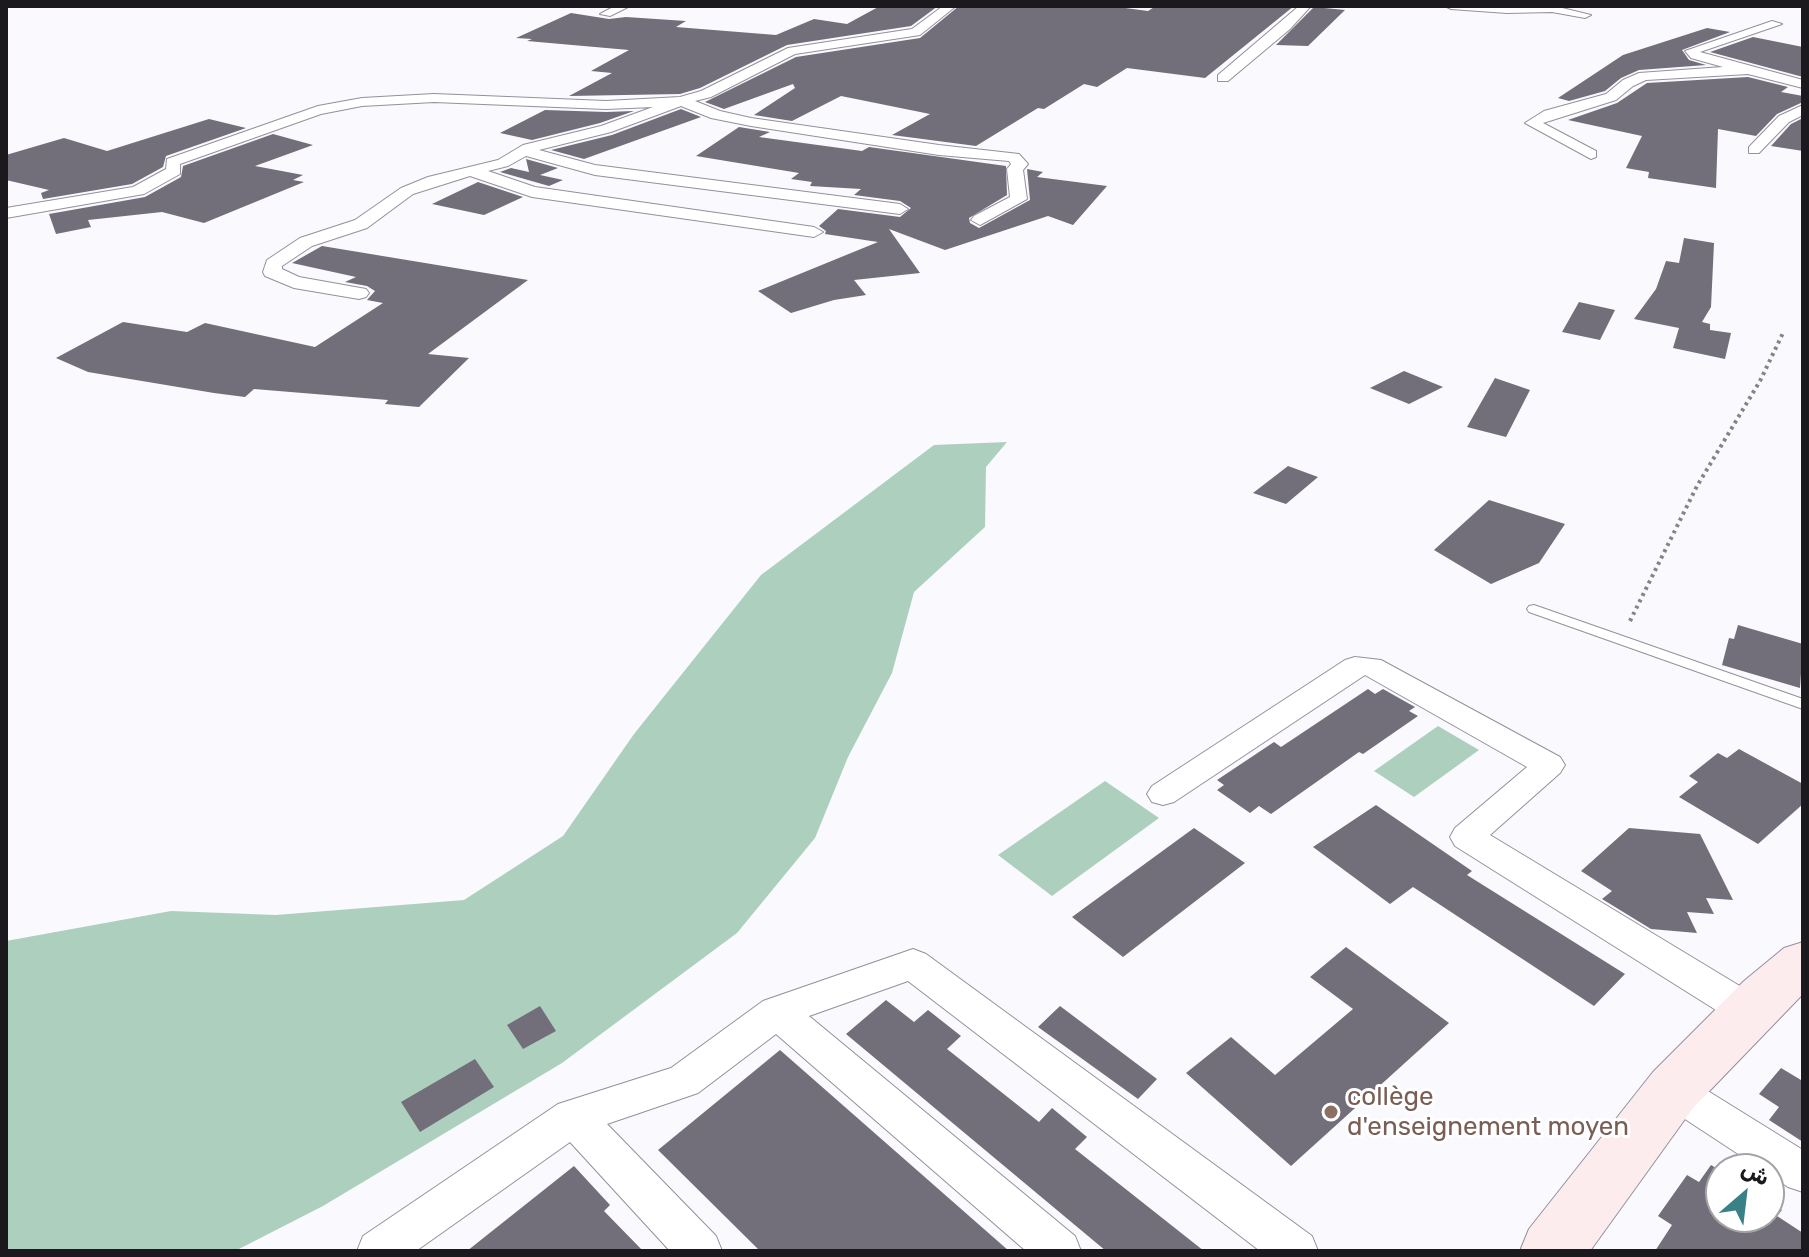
<!DOCTYPE html>
<html>
<head>
<meta charset="utf-8">
<style>
	body { margin:0 }
	#map { position:relative; width:1809px; height:1257px; overflow:hidden; background:#faf9fe; font-family:Rubik,Vazirmatn,sans-serif }
	canvas { display:block }
	.frame { position:absolute; inset:0; border:8px solid #1b191e; pointer-events:none }
	.north { position:absolute; left:1705px; top:1153px; width:80px; height:80px; box-sizing:border-box; background:#fff; border:2px solid #a4a3a5; border-radius:50%; rotate:28deg; font-size:22px; font-weight:700; line-height:32px; text-align:center; color:#1b191e }
	.north::after { content:''; display:block; margin:auto; width:28px; height:36px; background:#398187; clip-path:polygon(50% 0,100% 100%,50% 72%,0 100%) }
</style>
</head>
<body>
<div id="map">
<canvas width="1809" height="1257"></canvas>
<div class="frame"></div>
<div class="north">ش</div>
</div>
<script>
const ctx = document.querySelector('canvas').getContext('2d');
ctx.lineJoin = 'round';
function fillPath(path, color) { ctx.fillStyle = color; ctx.fill(path, 'evenodd'); }
const shape = rows => new Path2D(rows.map(r => 'M' + r).join(''));
function strokePath(path, color, width, dash) { ctx.strokeStyle = color; ctx.lineWidth = width; ctx.lineCap = dash ? 'butt' : 'round'; ctx.setLineDash(dash || []); ctx.stroke(path); }
function write(font, color, halo, rows, align = 'center') {
  ctx.font = font + ' Rubik,sans-serif'; ctx.lineWidth = 6; ctx.setLineDash([]); ctx.textBaseline = 'middle'; ctx.strokeStyle = halo; ctx.fillStyle = color; for (const [text, x, y, turn = 0] of rows) {
    ctx.save(); ctx.translate(x, y); ctx.rotate((+turn || 0) * Math.PI / 180); ctx.textAlign = isNaN(turn) ? turn : align; if (halo) ctx.strokeText(text, 0, 0); ctx.fillText(text, 0, 0); ctx.restore();
  }
}
fillPath(shape([
	[1007,442,986,467,985,527,914,592,892,673,848,757,815,838,737,933,562,1063,323,1206,235,1251,6,1251,6,941,171,911,276,915,464,900,563,836,634,734,761,575,934,445],
	[1438,726,1479,750,1414,797,1374,771],
	[1105,781,1159,818,1052,896,998,855]
]), '#add0be');
fillPath(shape([
	[880,6,938,6,911,26,787,45,700,88,680,94,569,96,612,73,591,71,629,50,527,41,532,39,516,38,571,13,609,19,626,17,686,21,676,27,776,35,814,19,847,24],
	[959,6,1110,6,1148,11,1156,6,1294,6,1205,78,1127,68,1097,87,1084,84,1044,109,1038,108,976,146,892,135,930,114,841,96,792,121,754,115,795,88,793,84,724,109,705,102,796,57,920,38],
	[1314,7,1345,10,1308,46,1276,45],
	[1707,28,1730,32,1682,50,1689,60,1706,65,1639,70,1621,78,1605,91,1569,101,1558,98,1623,55],
	[1753,37,1803,47,1803,77,1710,52],
	[1748,77,1788,87,1781,92,1803,96,1803,102,1777,114,1756,136,1718,129,1716,188,1648,178,1649,172,1626,168,1642,136,1568,120,1617,103,1647,83],
	[681,109,701,117,584,159,551,150,612,135],
	[545,110,606,112,634,111,600,123,532,140,500,133],
	[1803,118,1803,151,1771,146,1791,124],
	[209,119,246,128,166,156,163,167,132,184,43,199,41,193,49,190,6,180,6,155,64,138,107,151],
	[739,127,770,132,759,137,862,151,869,147,1006,166,1007,195,969,218,970,223,979,228,1030,200,1027,169,1043,172,1037,177,1107,186,1073,225,1048,216,945,250,889,229,920,273,854,280,866,295,834,300,791,313,758,291,878,242,825,234,826,231,819,226,838,209,900,217,911,208,900,201,854,195,861,189,810,186,812,182,791,179,799,173,696,156],
	[273,134,313,145,255,166,303,175,293,180,304,182,204,223,162,212,88,220,91,227,56,234,49,214,145,197,181,177,183,166],
	[526,159,558,168,540,175,563,180,549,186,500,172,511,168,529,172],
	[478,182,523,197,484,215,432,204],
	[1684,238,1714,243,1711,307,1702,322,1710,324,1710,330,1731,333,1725,359,1673,348,1679,328,1634,319,1656,289,1666,261,1679,263],
	[322,246,528,280,428,354,469,358,419,407,385,404,388,400,254,389,245,397,214,393,88,372,56,358,123,322,187,332,205,323,315,347,383,303,367,300,375,291,367,286,345,282,356,277,292,263],
	[1579,302,1615,310,1600,340,1562,332],
	[1404,371,1443,387,1409,404,1370,388],
	[1495,378,1530,390,1506,437,1467,427],
	[1288,466,1318,477,1286,504,1253,493],
	[1489,500,1565,524,1539,563,1491,584,1434,550],
	[1738,625,1803,644,1800,688,1722,665,1729,638,1734,639],
	[1368,689,1375,694,1383,689,1415,707,1409,711,1418,716,1363,754,1359,752,1271,814,1259,806,1250,813,1217,790,1224,785,1217,780,1274,742,1281,747],
	[1739,749,1803,784,1803,804,1758,844,1679,797,1698,782,1689,776,1718,753,1727,758],
	[1376,805,1472,871,1467,875,1625,974,1594,1006,1413,887,1390,904,1313,847],
	[1194,828,1245,863,1123,957,1072,917],
	[1629,828,1700,834,1733,900,1706,898,1714,914,1687,912,1697,933,1651,929,1602,899,1612,891,1581,871],
	[1346,947,1449,1023,1291,1166,1186,1073,1231,1037,1275,1075,1353,1009,1310,977],
	[886,1000,914,1022,928,1010,961,1036,947,1049,1039,1122,1052,1108,1087,1137,1075,1149,1204,1251,1106,1251,846,1034],
	[540,1006,556,1031,523,1049,507,1025],
	[1060,1006,1157,1079,1138,1099,1038,1027],
	[780,1050,1009,1251,760,1251,658,1150],
	[475,1059,494,1087,420,1132,401,1102],
	[1781,1068,1801,1080,1803,1077,1803,1142,1769,1120,1779,1107,1759,1094],
	[1711,1165,1721,1171,1721,1217,1769,1217,1769,1202,1782,1210,1777,1216,1803,1233,1803,1251,1655,1251,1672,1225,1658,1216,1687,1175,1699,1182],
	[574,1166,610,1205,604,1211,643,1251,467,1251]
]), '#726e7a');
const lane = shape([
	[1534,605,1803,699,1803,709,1529,612,1527,609,1529,606,1534,605]
]);
const street = shape([
	[615,6,630,6,610,16,600,14,615,6],
	[943,6,956,6,920,35,795,54,711,97,695,101,720,111,751,118,939,145,1019,154,1028,164,1023,170,1027,199,980,225,971,220,974,216,1010,197,1007,169,1011,164,1009,161,939,155,751,126,711,118,681,106,611,132,539,150,595,165,900,204,908,209,900,214,595,175,526,156,508,166,488,171,535,187,814,227,823,232,814,237,532,197,470,176,413,194,367,228,312,246,282,266,282,269,299,277,366,289,369,293,366,297,359,299,294,288,265,276,263,272,267,260,300,238,355,220,401,188,428,177,498,160,523,145,601,126,653,107,606,109,434,102,362,106,321,114,180,164,180,174,144,194,6,218,6,208,133,187,166,169,167,159,318,106,362,98,434,94,606,101,680,97,701,91,788,48,912,29,943,6],
	[1299,6,1311,6,1290,29,1228,81,1218,81,1218,75,1299,6],
	[1445,6,1554,6,1591,15,1585,18,1552,12,1507,13,1451,9,1445,6],
	[1772,21,1782,24,1700,52,1803,80,1803,88,1748,74,1646,80,1633,86,1616,100,1543,123,1596,151,1596,157,1591,159,1525,123,1544,111,1606,94,1623,80,1639,73,1723,67,1691,58,1685,51,1772,21],
	[1803,105,1803,115,1789,122,1759,153,1749,153,1749,147,1779,116,1803,105],
	[1355,657,1381,660,1560,757,1565,765,1560,773,1490,835,1763,1000,1768,1011,1763,1022,1749,1027,1735,1022,1455,846,1450,837,1455,828,1527,767,1365,675,1174,802,1163,805,1152,802,1147,794,1152,786,1345,660,1355,657],
	[913,949,926,954,1312,1236,1318,1251,1260,1251,908,981,809,1016,1075,1236,1081,1251,1026,1251,776,1034,698,1093,607,1124,716,1236,722,1251,670,1251,570,1142,416,1251,357,1251,363,1236,558,1104,671,1068,763,1001,913,949],
	[1673,1073,1687,1078,1803,1150,1803,1192,1788,1187,1769,1174,1769,1169,1761,1169,1659,1102,1653,1090,1659,1078,1673,1073]
]);
const secondary = shape([
	[1803,942,1803,994,1693,1108,1590,1251,1520,1251,1529,1229,1653,1072,1744,981,1784,948,1803,942]
]);
strokePath(lane, '#94909c', 2);
strokePath(street, '#94909c', 2);
strokePath(secondary, '#94909c', 2);
strokePath(shape([
	[1630,621,1697,486,1760,381,1783,333]
]), '#858388', 4, [3, 4]);
fillPath(lane, '#fff');
fillPath(street, '#fff');
fillPath(secondary, '#fdeced');
for (const [x, y, r, color] of [
	[1331,1112,8,"#8d6e63"]
]) { const dot = new Path2D(); dot.arc(x, y, r, 0, 2 * Math.PI); ctx.fillStyle = color; ctx.fill(dot); strokePath(dot, '#fff', 3); }
write('26px', '#785e54', '#fff', [
	["collège",1347,1097],
	["d'enseignement moyen",1347,1127]
], 'left');
</script>
</body>
</html>
